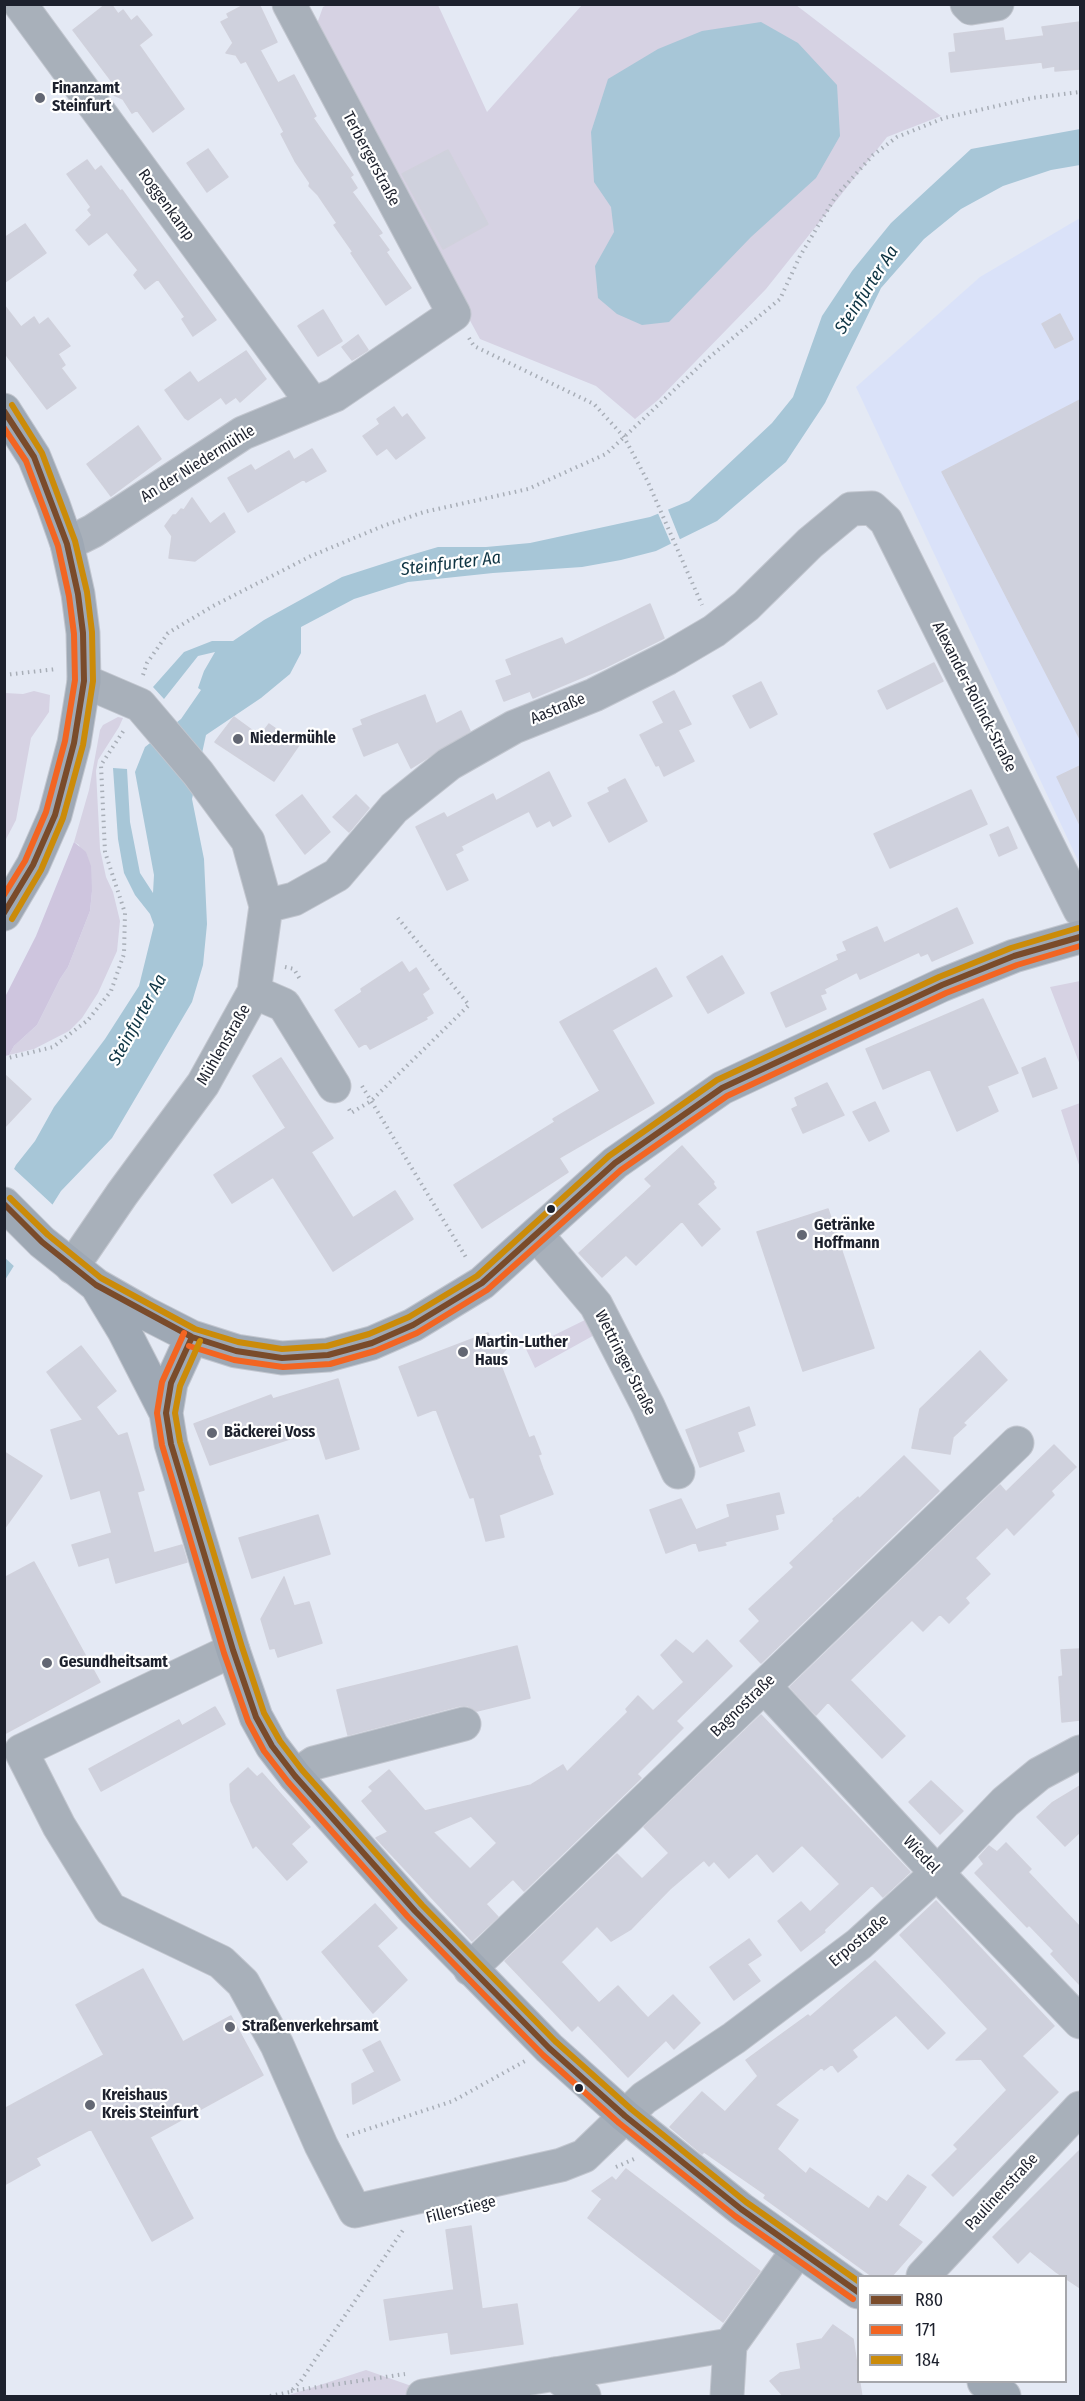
<!DOCTYPE html>
<html>
<head>
<meta charset="utf-8">
<style>
	body { margin:0 }
	#map { position:relative; width:1085px; height:2401px; overflow:hidden; background:#e4e9f4; font-family:"Fira Sans Condensed",sans-serif }
	canvas { display:block }
	.frame { position:absolute; inset:0; border:6px solid #1d212d; pointer-events:none }
	.legend { position:absolute; left:857px; top:2275px; width:210px; height:108px; box-sizing:border-box; background:#fff; border:2px solid #a5a6ab; margin:0; padding:8px 10px; list-style:none; font-size:18px; color:#1d212d }
	.legend li { display:flex; align-items:center; gap:12px; height:30px }
	.legend b { width:30px; border:2px solid #a5a6ab }
</style>
</head>
<body>
<div id="map">
<canvas width="1085" height="2401"></canvas>
<div class="frame"></div>
<ul class="legend">
<li><b style="height:8px;background:#7a4b2a"></b>R80</li>
<li><b style="height:8px;background:#f26522"></b>171</li>
<li><b style="height:8px;background:#cb8b09"></b>184</li>
</ul>
</div>
<script>
const ctx = document.querySelector('canvas').getContext('2d');
ctx.lineJoin = 'round';
function fillPath(path, color) { ctx.fillStyle = color; ctx.fill(path, 'evenodd'); }
const shape = rows => new Path2D(rows.map(r => 'M' + r).join(''));
function strokePath(path, color, width, dash) { ctx.strokeStyle = color; ctx.lineWidth = width; ctx.lineCap = dash ? 'butt' : 'round'; ctx.setLineDash(dash || []); ctx.stroke(path); }
function write(font, color, halo, rows, align = 'center') {
  ctx.font = font + ' "Fira Sans Condensed",sans-serif'; ctx.lineWidth = 4.5; ctx.setLineDash([]); ctx.textBaseline = 'middle'; ctx.strokeStyle = halo; ctx.fillStyle = color; for (const [text, x, y, turn = 0] of rows) {
    ctx.save(); ctx.translate(x, y); ctx.rotate((+turn || 0) * Math.PI / 180); ctx.textAlign = isNaN(turn) ? turn : align; if (halo) ctx.strokeText(text, 0, 0); ctx.fillText(text, 0, 0); ctx.restore();
  }
}
fillPath(shape([
	[1080,218,1080,865,856,387,980,277]
]), '#dae2f9');
fillPath(shape([
	[327,5,438,5,487,112,582,5,796,5,941,116,887,137,766,289,658,400,635,419,596,386,480,339,314,32,323,7],
	[34,691,50,695,49,712,31,738,16,820,5,841,5,693,23,694],
	[118,717,123,718,119,727,98,760,96,771,100,849,106,877,113,892,120,921,117,951,98,993,82,1018,69,1031,34,1049,9,1055,14,1046,37,1025,60,979,68,967,90,911,92,891,79,845,74,842,89,790,100,730,103,725],
	[1080,981,1080,1065,1050,987],
	[1080,1103,1080,1168,1061,1110],
	[589,1318,598,1333,535,1368,526,1349],
	[366,2370,440,2396,286,2396]
]), '#d6d2e3');
fillPath(shape([
	[74,842,86,852,91,866,92,891,90,911,68,967,60,979,37,1025,14,1046,9,1055,5,1056,5,997,36,936]
]), '#cec5de');
fillPath(shape([
	[761,22,798,43,837,85,840,136,816,178,751,237,669,322,642,325,617,314,598,298,595,266,614,232,611,207,594,182,591,132,608,79,658,49,702,31],
	[1080,129,1080,165,1051,170,1003,186,961,209,924,239,881,288,825,403,786,462,717,521,656,551,621,560,582,567,493,573,408,582,354,599,301,627,301,653,290,674,261,698,206,735,192,799,204,859,207,924,203,965,192,1002,112,1138,61,1191,5,1280,5,1187,16,1165,35,1141,54,1107,105,1039,139,986,154,925,150,914,135,895,124,873,118,839,113,768,127,769,130,822,140,873,153,893,154,875,135,772,145,747,181,719,201,690,198,688,204,671,215,652,198,656,164,699,153,687,184,652,212,641,233,641,264,620,342,577,404,557,438,547,486,547,530,543,650,517,689,501,772,423,793,397,822,316,852,271,891,223,971,149]
]), '#a7c6d7');
fillPath(shape([
	[667,507,681,542,672,546,657,511],
	[12,1167,53,1205,16,1268,4,1257,4,1180]
]), '#e4e9f4');
const building = shape([
	[106,4,111,4,118,14,123,10,131,21,137,16,152,35,139,45,184,109,153,132,137,110,132,113,123,99,109,93,116,87,73,30,106,4],
	[246,4,259,4,277,42,260,50,278,83,294,75,316,116,313,118,353,175,350,177,357,188,352,192,382,233,378,235,389,250,386,252,411,288,386,305,351,253,353,252,334,225,337,223,318,195,309,186,310,183,295,161,281,134,284,132,246,61,241,63,236,55,226,53,233,43,221,22,229,18,227,14,246,4],
	[1080,22,1080,69,1055,71,1055,66,1043,68,1042,62,951,72,949,53,956,52,954,34,1003,28,1005,41,1044,36,1042,27,1080,22],
	[208,149,228,177,207,192,187,163,208,149],
	[448,150,488,224,443,249,402,174,448,150],
	[87,160,95,171,101,166,120,191,122,190,216,320,193,336,182,319,185,317,158,279,145,289,134,275,138,270,107,232,89,245,76,230,92,215,88,210,91,207,67,174,87,160],
	[25,224,46,253,4,283,4,238,25,224],
	[4,305,21,327,34,317,39,325,48,318,70,346,58,354,65,365,61,368,76,388,47,409,4,352,4,305],
	[323,310,342,341,318,356,298,326,323,310],
	[1060,314,1073,339,1055,348,1042,324,1060,314],
	[358,335,368,350,352,360,342,347,358,335],
	[246,351,266,379,240,402,236,397,226,404,221,397,188,420,185,418,165,390,190,372,198,383,246,351],
	[1080,400,1080,739,942,472,1080,400],
	[394,407,402,418,407,414,425,438,396,459,387,448,377,455,363,436,380,424,377,419,394,407],
	[138,426,161,459,111,496,87,464,138,426],
	[312,449,326,471,306,482,304,479,248,512,228,478,251,465,255,471,289,451,294,460,312,449],
	[192,498,210,524,224,513,235,532,195,561,169,558,172,536,165,526,173,515,176,515,181,509,184,510,192,498],
	[650,604,664,638,604,668,533,698,530,691,504,701,496,681,512,675,506,660,562,638,565,645,650,604],
	[934,663,943,681,887,709,878,691,934,663],
	[761,682,777,714,750,728,733,696,761,682],
	[674,691,691,724,678,730,694,761,664,776,659,765,656,766,640,735,664,723,653,702,674,691],
	[425,695,436,724,461,711,470,731,411,768,398,742,364,756,353,729,363,725,361,720,425,695],
	[234,717,260,736,269,724,299,745,274,781,215,742,234,717],
	[1080,766,1080,825,1057,777,1080,766],
	[549,772,571,816,553,826,550,820,537,827,529,811,461,846,463,850,455,854,468,880,447,890,416,827,444,813,447,818,493,794,496,801,549,772],
	[625,779,647,821,609,842,588,803,610,792,608,788,625,779],
	[971,790,987,824,890,868,874,834,971,790],
	[302,795,330,832,305,854,276,815,302,795],
	[356,795,369,808,349,832,333,817,356,795],
	[1008,827,1017,848,999,856,990,835,1008,827],
	[957,908,973,943,932,961,928,953,921,956,919,952,860,979,857,972,824,989,826,993,820,995,826,1009,786,1027,771,993,839,960,837,955,847,951,843,942,877,927,884,943,957,908],
	[722,956,744,993,708,1013,687,977,722,956],
	[402,962,409,973,416,968,429,989,422,994,433,1013,426,1017,427,1019,370,1049,366,1043,359,1047,335,1010,362,992,361,989,402,962],
	[656,968,672,996,612,1030,654,1103,559,1158,568,1172,482,1228,454,1185,555,1122,553,1119,600,1091,560,1022,656,968],
	[983,999,1018,1073,987,1086,998,1111,957,1131,930,1069,883,1089,866,1049,983,999],
	[281,1058,333,1138,311,1152,353,1218,395,1191,413,1219,333,1271,273,1177,232,1203,214,1175,286,1128,253,1076,281,1058],
	[1045,1058,1057,1088,1033,1097,1022,1068,1045,1058],
	[4,1074,31,1099,4,1128,4,1074],
	[827,1083,844,1115,803,1133,792,1109,798,1106,795,1098,827,1083],
	[875,1102,889,1131,869,1141,853,1112,875,1102],
	[682,1146,714,1182,713,1184,716,1188,697,1204,720,1229,702,1246,682,1221,636,1265,626,1255,602,1277,579,1253,652,1186,645,1179,682,1146],
	[828,1209,874,1348,803,1371,757,1232,828,1209],
	[488,1333,492,1344,507,1348,498,1358,529,1438,534,1436,541,1454,538,1455,543,1469,553,1494,499,1515,504,1537,486,1541,474,1497,470,1498,436,1409,418,1416,399,1367,488,1333],
	[81,1346,116,1391,96,1407,118,1436,127,1433,144,1490,137,1492,154,1553,182,1545,187,1562,116,1583,109,1557,79,1566,72,1545,112,1533,100,1490,71,1499,51,1430,83,1420,47,1372,81,1346],
	[980,1351,1007,1380,963,1423,966,1425,953,1437,950,1454,912,1448,920,1409,980,1351],
	[338,1379,359,1449,326,1459,317,1430,210,1465,194,1424,271,1395,273,1399,338,1379],
	[749,1407,755,1425,737,1432,744,1451,700,1467,686,1430,749,1407],
	[1054,1445,1076,1467,1051,1491,1054,1495,1014,1535,1007,1527,975,1558,990,1574,965,1598,969,1603,949,1623,940,1614,923,1631,912,1620,850,1680,905,1736,882,1758,828,1702,816,1715,790,1687,1000,1485,1006,1492,1054,1445],
	[4,1452,42,1476,4,1529,4,1452],
	[904,1456,939,1491,761,1663,740,1641,760,1621,749,1609,794,1567,790,1563,834,1521,833,1519,858,1497,859,1499,904,1456],
	[779,1493,784,1513,775,1515,778,1529,724,1542,726,1545,699,1551,696,1542,666,1553,650,1510,681,1499,696,1530,730,1517,727,1505,779,1493],
	[318,1515,330,1554,252,1578,239,1538,318,1515],
	[34,1562,100,1682,4,1734,4,1578,34,1562],
	[284,1577,294,1606,309,1602,322,1643,278,1657,275,1648,270,1649,261,1619,284,1577],
	[676,1640,693,1654,707,1640,732,1666,676,1721,683,1728,637,1774,641,1778,524,1891,513,1879,486,1904,498,1917,472,1941,376,1838,388,1832,362,1801,373,1791,369,1787,389,1770,425,1811,531,1785,563,1765,567,1772,628,1712,626,1709,638,1696,653,1711,684,1682,661,1655,676,1640],
	[471,1816,497,1843,470,1869,433,1832,471,1816],
	[517,1646,530,1698,477,1711,468,1706,459,1706,348,1735,337,1690,517,1646],
	[1080,1649,1080,1720,1062,1722,1059,1677,1063,1676,1061,1650,1080,1649],
	[215,1707,225,1724,101,1791,89,1769,179,1720,182,1726,215,1707],
	[761,1715,910,1872,883,1897,872,1885,824,1930,825,1932,801,1951,778,1921,801,1902,810,1912,840,1884,802,1845,773,1872,757,1853,729,1878,714,1861,709,1866,704,1860,670,1889,631,1929,611,1941,597,1926,561,1962,599,2003,618,1986,648,2018,673,1995,700,2023,674,2049,666,2040,628,2077,578,2025,572,2031,505,1961,617,1854,642,1879,669,1853,644,1827,761,1715],
	[248,1768,257,1777,262,1773,310,1827,291,1844,307,1862,287,1880,256,1845,253,1848,231,1801,230,1784,248,1768],
	[931,1781,963,1811,940,1834,909,1802,931,1781],
	[1080,1786,1080,1832,1065,1846,1037,1817,1052,1803,1080,1786],
	[1006,1843,1031,1869,1028,1872,1080,1927,1080,1985,1051,1954,1054,1951,1029,1925,1027,1927,975,1873,984,1864,979,1857,989,1846,997,1852,1006,1843],
	[936,1901,1054,2026,1022,2056,1058,2092,953,2196,932,2175,958,2149,954,2145,1007,2090,981,2059,956,2060,988,2029,900,1935,936,1901],
	[375,1904,397,1928,377,1946,407,1980,373,2013,322,1952,375,1904],
	[749,1939,761,1955,747,1964,760,1981,734,2000,710,1967,749,1939],
	[875,1961,945,2033,928,2049,896,2015,852,2050,857,2057,838,2072,832,2064,824,2070,822,2067,775,2105,798,2120,777,2149,806,2174,810,2168,869,2209,878,2196,887,2202,908,2175,926,2187,898,2225,922,2242,891,2277,873,2277,764,2198,766,2195,704,2152,702,2154,670,2127,702,2092,725,2112,758,2076,746,2060,808,2015,810,2017,875,1961],
	[143,1969,183,2042,231,2016,263,2075,150,2137,193,2218,152,2241,91,2129,36,2158,40,2165,4,2185,4,2109,104,2055,76,2005,143,1969],
	[380,2041,400,2080,353,2104,352,2084,375,2072,363,2050,380,2041],
	[1080,2150,1080,2288,1056,2272,1030,2251,1018,2263,993,2237,1080,2150],
	[626,2169,760,2271,723,2322,588,2218,602,2199,592,2191,612,2177,616,2181,626,2169],
	[471,2226,482,2309,517,2304,523,2344,451,2354,448,2332,390,2340,384,2300,454,2290,446,2230,471,2226],
	[833,2325,853,2339,862,2397,784,2397,770,2381,780,2373,801,2369,797,2344,822,2339,833,2325]
]);
fillPath(building, '#cfd1dd');
strokePath(building, '#d0d1dc', 1.5);
const minor = shape([
	[20,4,313,404],
	[967,4,971,8,997,4],
	[67,544,93,531,243,433,335,395,454,314,289,4],
	[266,906,294,899,337,875,394,808,449,764,514,727,594,695,668,658,714,631,746,606,810,543,851,509,872,508,886,521,1080,910],
	[254,992,284,1005,334,1086],
	[537,1235,596,1305,648,1406,678,1472],
	[72,1267,122,1194,203,1084,254,992,266,906,248,841,198,773,140,705,84,681],
	[233,1650,21,1751,59,1826,110,1909,221,1962,243,1983,277,2045,321,2145,355,2211,561,2165,584,2156,644,2098,734,2038,859,1944,937,1873,1005,1802,1039,1774,1080,1752],
	[764,1686,937,1873,1080,2022],
	[295,1776,314,1763,464,1724],
	[470,1969,1017,1443],
	[923,2276,1080,2108],
	[554,2374,584,2396],
	[423,2396,730,2345,798,2250],
	[727,2396,730,2345]
]);
const major = shape([
	[4,410,34,457,53,504,67,544,78,594,83,633,84,681,74,743,55,815,33,865,4,914],
	[4,1204,42,1242,96,1285,145,1313,192,1337,236,1351,282,1358,328,1355,372,1343,413,1325,482,1283,615,1163,722,1088,942,985,1014,956,1080,937],
	[98,1288,124,1331,166,1413],
	[192,1337,171,1383,166,1413,171,1444,233,1650,256,1717,272,1746,295,1776,415,1911,549,2048,625,2116,741,2209,858,2292],
	[984,2382,1004,2396]
]);
strokePath(minor, '#c2c6cf', 35);
strokePath(major, '#c2c6cf', 35);
strokePath(shape([
	[469,338,474,346,594,404,624,437,647,480,702,605],
	[4,675,57,669],
	[143,675,147,663,168,633,213,606,311,556,383,526,424,512,528,489,606,454,706,360,780,299,800,256,836,196,873,155,897,137,944,118,1032,98,1080,92],
	[285,967,294,969,301,981],
	[4,1059,53,1047,88,1020,111,991,124,954,125,913,105,852,101,765,124,730],
	[362,1086,467,1259],
	[349,1109,351,1113,371,1101,469,1005,397,917],
	[347,2136,453,2101,525,2061],
	[616,2167,634,2159],
	[291,2391,405,2374],
	[270,2396,290,2392,300,2382,403,2230]
]), '#a8aeb7', 4, [1.5, 4.5]);
strokePath(minor, '#a8b0ba', 33);
strokePath(major, '#9ea8b4', 33);
strokePath(shape([
	[4,411,34,457,67,544,78,594,83,633,84,681,74,743,55,815,33,865,4,913],
	[4,1204,42,1242,96,1285,192,1337,236,1351,282,1358,328,1355,372,1343,413,1325,482,1283,615,1163,722,1088,942,985,1014,956,1080,937],
	[192,1337,171,1383,166,1413,171,1444,233,1650,256,1717,272,1746,295,1776,415,1911,549,2048,625,2116,741,2209,858,2292]
]), '#7a4b2a', 6);
strokePath(shape([
	[4,428,26,461,58,546,69,596,74,634,75,680,65,741,46,812,25,861,4,895],
	[184,1333,162,1382,157,1413,162,1445,224,1653,248,1721,264,1751,288,1782,408,1917,543,2055,619,2123,735,2216,853,2299],
	[189,1346,234,1360,283,1367,330,1364,375,1351,417,1333,487,1290,621,1170,727,1096,946,993,1017,965,1080,946]
]), '#f26522', 6);
strokePath(shape([
	[12,405,42,453,75,541,87,592,92,632,93,681,83,745,63,818,41,870,12,919],
	[10,1198,48,1235,101,1278,195,1329,238,1342,282,1349,327,1346,369,1334,409,1317,477,1276,609,1156,717,1080,939,977,1011,948,1078,928],
	[200,1341,180,1386,175,1413,180,1442,242,1647,264,1713,280,1741,302,1770,422,1905,555,2041,631,2109,746,2202,858,2281]
]), '#cb8b09', 6);
for (const [x, y, r, color] of [
	[40,98,6,"#636773"],
	[238,739,6,"#636773"],
	[551,1209,5,"#1d212d"],
	[802,1235,6,"#636773"],
	[463,1352,6,"#636773"],
	[212,1433,6,"#636773"],
	[47,1663,6,"#636773"],
	[230,2027,6,"#636773"],
	[579,2088,5,"#1d212d"],
	[90,2105,6,"#636773"]
]) { const dot = new Path2D(); dot.arc(x, y, r, 0, 2 * Math.PI); ctx.fillStyle = color; ctx.fill(dot); strokePath(dot, '#fff', 2); }
write('bold 16px', '#1d212d', '#fff', [
	["Finanzamt",52,89],
	["Steinfurt",52,107],
	["Niedermühle",250,739],
	["Getränke",814,1226],
	["Hoffmann",814,1244],
	["Martin-Luther",475,1343],
	["Haus",475,1361],
	["Bäckerei Voss",224,1433],
	["Gesundheitsamt",59,1663],
	["Straßenverkehrsamt",242,2027],
	["Kreishaus",102,2096],
	["Kreis Steinfurt",102,2114]
], 'left');
write('16px', '#1d212d', '#fff', [
	["Terbergerstraße",371,159,62],
	["Roggenkamp",166,205,54],
	["An der Niedermühle",198,464,-32],
	["Alexander-Rolinck-Straße",974,697,63],
	["Aastraße",558,709,-22],
	["Mühlenstraße",224,1045,-60],
	["Wettringer Straße",625,1363,63],
	["Bagnostraße",743,1706,-44],
	["Wiedel",921,1855,47],
	["Erpostraße",859,1941,-40],
	["Paulinenstraße",1002,2192,-47],
	["Fillerstiege",461,2210,-14]
]);
write('italic 18px', '#0e3443', '#fff', [
	["Steinfurter Aa",867,290,-57],
	["Steinfurter Aa",451,564,-7],
	["Steinfurter Aa",138,1020,-61]
]);
</script>
</body>
</html>
